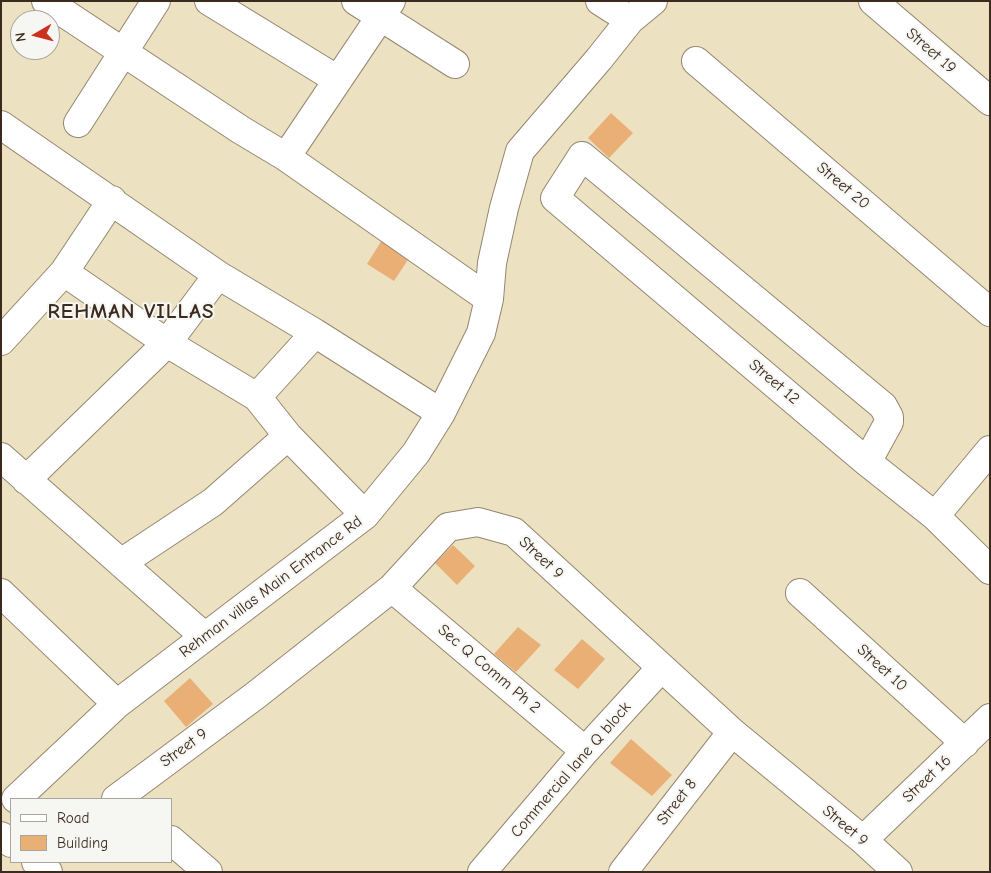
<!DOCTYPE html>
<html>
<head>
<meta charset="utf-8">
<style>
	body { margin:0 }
	#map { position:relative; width:991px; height:873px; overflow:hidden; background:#ece2c2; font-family:"Comic Neue",sans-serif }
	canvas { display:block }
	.frame { position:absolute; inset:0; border:2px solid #3b2a1e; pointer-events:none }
	.legend { position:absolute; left:10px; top:798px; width:162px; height:65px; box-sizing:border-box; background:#f6f6f2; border:1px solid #aba49d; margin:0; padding:6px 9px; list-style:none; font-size:15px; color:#3b2a1e }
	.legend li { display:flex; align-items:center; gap:10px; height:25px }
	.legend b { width:25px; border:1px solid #aba49d }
	.north { position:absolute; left:10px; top:10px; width:50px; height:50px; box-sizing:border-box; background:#f6f6f2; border:1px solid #aba49d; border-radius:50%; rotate:262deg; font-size:14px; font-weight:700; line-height:20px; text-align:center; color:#3b2a1e }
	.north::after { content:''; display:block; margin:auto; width:18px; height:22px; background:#c8321e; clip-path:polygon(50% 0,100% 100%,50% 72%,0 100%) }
</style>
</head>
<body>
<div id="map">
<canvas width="991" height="873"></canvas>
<div class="frame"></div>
<ul class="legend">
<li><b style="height:6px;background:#fff"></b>Road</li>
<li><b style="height:14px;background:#e9af74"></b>Building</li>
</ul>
<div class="north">N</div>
</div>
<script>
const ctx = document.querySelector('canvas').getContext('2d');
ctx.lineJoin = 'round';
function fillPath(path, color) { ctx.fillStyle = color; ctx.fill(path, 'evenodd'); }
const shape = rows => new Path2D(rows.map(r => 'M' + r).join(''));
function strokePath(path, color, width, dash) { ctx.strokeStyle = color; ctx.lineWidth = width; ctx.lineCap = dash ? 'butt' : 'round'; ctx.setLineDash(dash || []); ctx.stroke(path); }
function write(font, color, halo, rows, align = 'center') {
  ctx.font = font + ' "Comic Neue",sans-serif'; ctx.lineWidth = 4; ctx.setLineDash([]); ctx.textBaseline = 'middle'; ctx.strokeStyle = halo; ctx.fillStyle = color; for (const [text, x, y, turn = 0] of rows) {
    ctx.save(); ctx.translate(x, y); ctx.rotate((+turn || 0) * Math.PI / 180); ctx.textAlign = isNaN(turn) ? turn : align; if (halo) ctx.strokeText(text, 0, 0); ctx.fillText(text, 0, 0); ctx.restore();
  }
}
fillPath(shape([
	[611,113,633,133,609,158,588,138],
	[387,232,415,249,394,281,367,264],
	[453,545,475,566,457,585,435,563],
	[518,627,541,645,516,672,494,654],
	[582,639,605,659,578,689,554,670],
	[190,678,213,704,186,727,164,701],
	[631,739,672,775,652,796,610,763]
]), '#e9af74');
const minor = shape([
	[46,1,241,130,286,157,489,299],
	[209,1,338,80],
	[356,1,455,64],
	[600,1,630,20],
	[873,1,990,101],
	[696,61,990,312],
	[78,123,156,1],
	[1,125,218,275,315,333,257,397],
	[286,157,391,1],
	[64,272,167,343,257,397,288,436,365,515],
	[315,333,441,413],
	[1,341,64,272,112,200],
	[1,457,205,637],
	[867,462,889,422,889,417,883,406,582,156,555,198,867,462,935,516,990,570],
	[26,480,167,343,218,275],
	[935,516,990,450],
	[121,563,213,502,288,436],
	[392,588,585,751],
	[1,593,117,704],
	[800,593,965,743],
	[16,799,117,704,365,515,416,453,441,413,481,333,489,299,492,263,504,208,520,151,599,59,630,20,653,1],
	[116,799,256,695,392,588,448,527,478,522,514,532,732,732,863,840,898,872],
	[171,840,208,872],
	[863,840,990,718],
	[482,872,585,751,661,668],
	[623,872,732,732]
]);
const major = shape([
	[1,836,11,843],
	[36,862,48,872]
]);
strokePath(minor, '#948670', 30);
strokePath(major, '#948670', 30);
strokePath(minor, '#fff', 28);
strokePath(major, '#fff', 28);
write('16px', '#3b2a1e', '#f6f6f2', [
	["Street 19",931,51,41],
	["Street 20",843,186,40],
	["Street 12",774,382,40],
	["Street 9",541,558,43],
	["Rehman villas Main Entrance Rd",271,587,-37],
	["Street 10",882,668,42],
	["Sec Q Comm Ph 2",489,669,40],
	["Street 9",184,748,-36],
	["Commercial lane Q block",571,770,-49],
	["Street 16",927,779,-44],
	["Street 8",677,802,-52],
	["Street 9",845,826,40]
]);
ctx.letterSpacing = '1px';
write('bold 21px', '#3b2a1e', '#f6f6f2', [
	["REHMAN VILLAS",131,312]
]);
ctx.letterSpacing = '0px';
</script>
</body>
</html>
